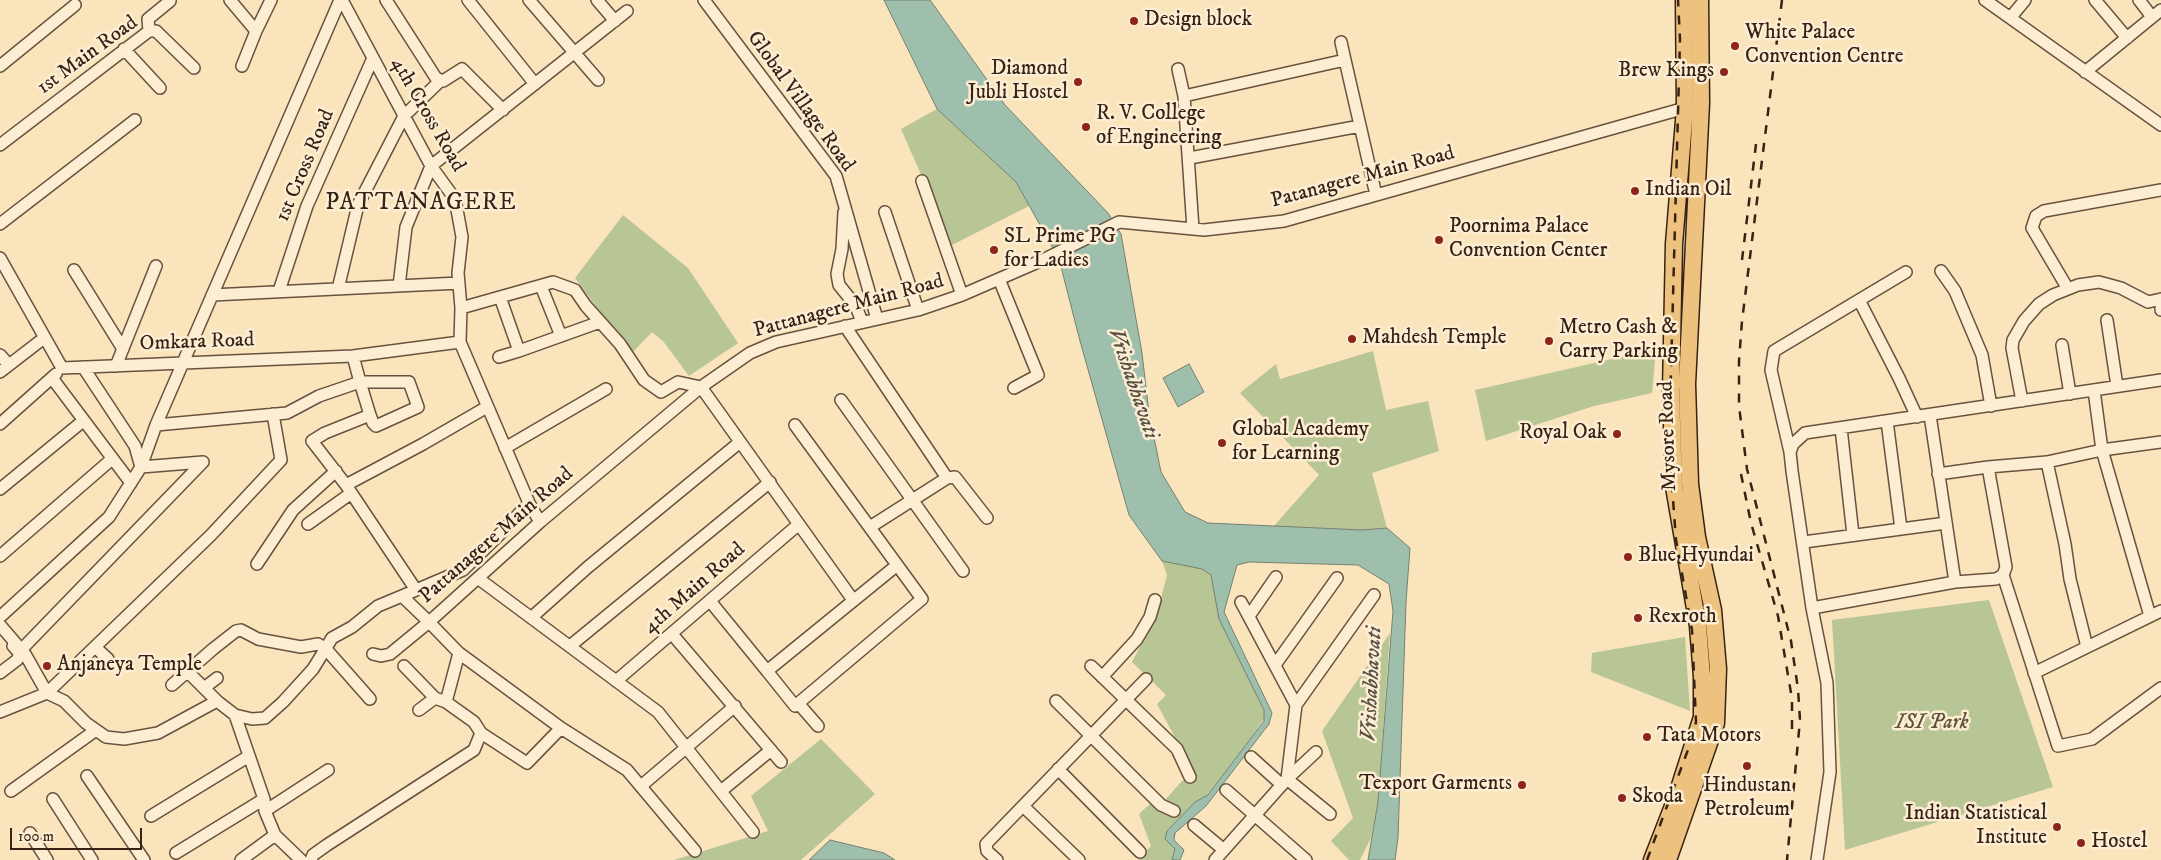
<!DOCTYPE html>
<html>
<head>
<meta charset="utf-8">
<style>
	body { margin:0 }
	#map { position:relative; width:2161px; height:860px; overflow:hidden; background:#fae4bb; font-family:"IM FELL DW Pica",serif }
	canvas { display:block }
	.scale { position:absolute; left:10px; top:828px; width:132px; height:22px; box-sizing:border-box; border:2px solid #372216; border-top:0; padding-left:6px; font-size:15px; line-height:18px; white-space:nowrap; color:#372216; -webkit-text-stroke:4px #fcedd3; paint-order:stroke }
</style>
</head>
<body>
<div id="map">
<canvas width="2161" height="860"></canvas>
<div class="scale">100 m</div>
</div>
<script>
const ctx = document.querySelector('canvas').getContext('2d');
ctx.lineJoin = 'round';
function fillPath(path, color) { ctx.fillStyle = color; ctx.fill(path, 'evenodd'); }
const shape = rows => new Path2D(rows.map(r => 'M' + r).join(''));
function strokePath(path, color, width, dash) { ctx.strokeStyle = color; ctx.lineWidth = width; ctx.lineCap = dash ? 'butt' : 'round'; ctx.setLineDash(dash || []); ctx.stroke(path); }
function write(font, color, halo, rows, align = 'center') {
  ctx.font = font + ' "IM FELL DW Pica",serif'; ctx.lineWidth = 5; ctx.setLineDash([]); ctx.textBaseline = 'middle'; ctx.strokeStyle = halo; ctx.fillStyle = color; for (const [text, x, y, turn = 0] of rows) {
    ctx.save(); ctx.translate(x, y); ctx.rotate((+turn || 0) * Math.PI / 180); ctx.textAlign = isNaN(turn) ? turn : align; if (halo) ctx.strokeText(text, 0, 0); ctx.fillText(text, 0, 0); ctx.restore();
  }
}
fillPath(shape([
	[937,109,1016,182,1029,206,952,245,901,129],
	[623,215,688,268,738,343,689,376,663,341,652,332,631,354,575,278],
	[1656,349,1652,393,1594,406,1486,441,1475,390],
	[1373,351,1386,410,1428,401,1439,451,1372,473,1387,528,1363,530,1273,527,1319,475,1240,393,1276,364,1280,379],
	[1162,561,1202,569,1211,575,1216,597,1264,710,1265,717,1251,738,1208,795,1195,802,1167,831,1175,849,1172,860,1138,860,1151,846,1139,814,1151,803,1157,809,1182,781,1196,776,1157,704,1166,695,1132,662,1157,614,1167,575],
	[1989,600,2053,787,1845,850,1832,620],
	[1390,633,1378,802,1371,838,1360,860,1349,860,1331,841,1353,818,1322,731],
	[1685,637,1690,711,1591,672,1592,653],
	[821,739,875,794,801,860,674,860,768,831,751,796]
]), '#b8c595');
const water = shape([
	[884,0,930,0,1005,105,1108,213,1121,234,1142,353,1149,413,1161,472,1185,512,1208,523,1362,530,1387,528,1410,548,1406,602,1398,838,1395,860,1368,860,1378,802,1393,611,1389,584,1358,565,1249,562,1237,565,1224,612,1272,713,1269,724,1206,806,1175,833,1174,840,1184,850,1180,860,1172,860,1175,849,1165,839,1167,831,1195,802,1208,795,1264,721,1264,710,1219,619,1211,575,1202,569,1162,561,1129,515,1080,341,1059,259,1016,182,937,109,884,0],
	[1189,364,1204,392,1178,407,1163,378,1189,364],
	[830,840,884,853,895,860,809,860,830,840]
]);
fillPath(water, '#9fbfad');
strokePath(water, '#758071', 1);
const minor = shape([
	[230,0,256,31,271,0],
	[342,0,431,166,455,199,462,237,458,273,461,308,460,342,529,503,540,522],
	[386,0,436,78,443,81,462,69,503,110],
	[468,0,535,84],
	[529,0,598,80],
	[597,0,615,21],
	[704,0,836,176,877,319],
	[1985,0,2161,125],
	[2095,0,2127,38],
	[2139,0,2152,17],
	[2011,17,2025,0],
	[149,31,148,19,170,1],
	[1341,42,1345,60],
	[124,49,160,88],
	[0,66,75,5],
	[242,66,256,31],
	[1178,69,1184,96],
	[2085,72,2161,10],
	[0,145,149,31,156,31,194,68],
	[1190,158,1360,126],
	[922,181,962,295],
	[844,212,842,249,837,274,839,285,856,306,862,322],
	[885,212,918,310],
	[0,224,135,120],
	[1193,229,1184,96,1345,60,1376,195],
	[0,258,62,368,353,356,460,342],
	[74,270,123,349],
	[1941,271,1955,291,1982,355,1991,406],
	[999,279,1038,375,1014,388],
	[399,286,406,227,431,166,627,11],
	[541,286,561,336],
	[338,289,358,205,404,116,440,81],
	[2068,289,2032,228,2036,216,2044,211,2161,190],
	[279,291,307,206,373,58],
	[212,295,459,283],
	[500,297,519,351,600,322],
	[1859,300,1899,378,1917,417],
	[461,308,553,282,575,290,586,306,620,344,644,380,661,392,678,382,701,387,853,600],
	[2161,308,2161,310],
	[2107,320,2117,386],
	[845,326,947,478,955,477,987,518],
	[2062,345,2070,394],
	[0,355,9,365],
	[499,357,519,351],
	[116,366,156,266],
	[83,367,135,446,141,467,203,462],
	[0,372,44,338],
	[52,378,131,483],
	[2094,390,2102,450,2150,616],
	[841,400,963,571],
	[2022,401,2012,348,2013,340,2024,321,2039,304,2053,295,2078,285,2099,282,2121,288,2148,302,2161,299],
	[370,415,325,433,312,441,346,485,423,444,487,407],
	[1930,415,1955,582],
	[1887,421,1901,529],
	[0,424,56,374],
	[156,425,287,413,319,396,360,382,409,382,418,407,376,426,373,423,370,415,360,382,353,356],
	[1841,428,1853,535],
	[505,448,606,389],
	[1790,452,1771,370,1774,351,1906,272],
	[2047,462,2065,544,2070,579,2087,647],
	[1938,474,1988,467,2047,462,2102,450,2161,442],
	[346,485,416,590],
	[0,489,83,421],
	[308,524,350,494],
	[870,527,947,478],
	[1804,542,1946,523],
	[0,556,112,459],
	[257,564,293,510,336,471],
	[2003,575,2058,746,2092,739,2161,688],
	[479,579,658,712,753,832],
	[402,596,463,570,499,535,529,503],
	[710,601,767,671,896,566],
	[1812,608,1955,582,1996,579,2003,575,2006,567,1988,467],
	[1249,616,1276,577],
	[0,617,109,517,141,467,156,425,340,0],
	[532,617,588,567,740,442],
	[0,625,25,654,47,693,211,535,281,460,273,414],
	[672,634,781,762],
	[570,646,770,482],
	[95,647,108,659],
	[21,650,203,462],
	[459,653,561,728,627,770,695,851],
	[1275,665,1337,578],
	[404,666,435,698,446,702],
	[1091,666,1177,749,1190,777],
	[187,671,217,701],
	[767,671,795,706,922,599,795,425],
	[0,673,17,660,20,654,13,646],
	[2034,673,2161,611],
	[1102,677,1137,639,1150,617,1155,600],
	[616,681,799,524],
	[172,685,213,649,236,631,241,630,258,639,301,647,318,644,325,648,370,699],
	[204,688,217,678],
	[1056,701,1161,805,1174,811],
	[798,703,818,726],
	[1296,705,1374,595],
	[419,710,435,698],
	[0,712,47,693,64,701,86,723,106,737,124,739,158,733,217,701,235,715,252,719,265,718,283,702,313,669,332,638,352,627,378,606,402,596,429,622,540,522,701,387,750,353,776,342,918,310,962,295,1045,259,1119,222,1204,230,1284,221,1685,108],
	[235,715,264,799,265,811,275,835,301,860],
	[481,733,527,763,561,728],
	[1316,752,1287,779,1330,814],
	[1251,757,1282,785],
	[1058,769,1140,852],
	[87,776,144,860],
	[641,786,735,706],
	[1226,790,1306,860],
	[11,791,96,730],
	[721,791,771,750],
	[53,799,92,860],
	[1023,806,1079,860],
	[265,811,328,770],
	[151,816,249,756],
	[1194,825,1224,850],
	[30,833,47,860],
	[176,853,264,799],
	[241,860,275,835],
	[311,860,313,855,327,845,474,750,481,733,474,722,446,702,459,653,429,622,390,654,381,656,373,654],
	[997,860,987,851,986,844,1146,679],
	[1215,860,1287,779,1296,705,1241,602],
	[1817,860,1830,772,1827,683,1812,608,1792,471,1790,452,1793,444,1805,433,2161,380]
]);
const highway = shape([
	[1652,860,1675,801,1702,717,1702,677,1698,626,1674,487,1671,391,1674,244,1685,108,1684,0],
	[1668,860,1716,723,1718,669,1713,610,1697,537,1690,484,1687,384,1701,103,1700,0]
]);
strokePath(minor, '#68523f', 14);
strokePath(highway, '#372216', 19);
strokePath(minor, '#fcedd3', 11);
strokePath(highway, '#edc27e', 16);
strokePath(shape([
	[1782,0,1742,321,1739,361,1739,406,1747,469,1791,641,1798,689,1800,720,1787,860],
	[1742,260,1756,144],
	[1741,474,1751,523,1778,616,1792,699,1792,738],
	[1647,860,1692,739,1696,722,1692,630,1676,540,1669,445,1680,39,1678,0]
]), '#372216', 2.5, [9, 9]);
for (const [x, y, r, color] of [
	[1134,21,5,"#8f2418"],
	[1735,46,5,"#8f2418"],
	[1724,72,5,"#8f2418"],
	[1078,82,5,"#8f2418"],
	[1086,127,5,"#8f2418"],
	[1635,191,5,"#8f2418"],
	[1439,240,5,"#8f2418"],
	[994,250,5,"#8f2418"],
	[1352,339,5,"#8f2418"],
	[1549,341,5,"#8f2418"],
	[1617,434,5,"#8f2418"],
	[1222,443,5,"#8f2418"],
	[1628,557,5,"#8f2418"],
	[1638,618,5,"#8f2418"],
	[47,666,5,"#8f2418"],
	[1647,737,5,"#8f2418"],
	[1747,766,5,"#8f2418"],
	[1522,785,5,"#8f2418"],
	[1622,798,5,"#8f2418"],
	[2057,827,5,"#8f2418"],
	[2081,843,5,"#8f2418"]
]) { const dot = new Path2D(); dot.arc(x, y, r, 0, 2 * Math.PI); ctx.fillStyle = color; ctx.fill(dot); strokePath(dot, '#fcedd3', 2); }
write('21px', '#372216', '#fcedd3', [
	["Design block",1144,21],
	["White Palace",1745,34],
	["Convention Centre",1745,58],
	["Diamond",1068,70,"right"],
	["Jubli Hostel",1068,94,"right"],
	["Brew Kings",1714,72,"right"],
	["R. V. College",1096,115],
	["of Engineering",1096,139],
	["Indian Oil",1645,191],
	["Poornima Palace",1449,228],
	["Convention Center",1449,252],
	["SL Prime PG",1004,238],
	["for Ladies",1004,262],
	["Metro Cash &",1559,329],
	["Carry Parking",1559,353],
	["Mahdesh Temple",1362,339],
	["Global Academy",1232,431],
	["for Learning",1232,455],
	["Royal Oak",1607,434,"right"],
	["Blue Hyundai",1638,557],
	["Rexroth",1648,618],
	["Anjaneya Temple",57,666],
	["Tata Motors",1657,737],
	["Texport Garments",1512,785,"right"],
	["Hindustan",1747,787,"center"],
	["Petroleum",1747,811,"center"],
	["Skoda",1632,798],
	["Indian Statistical",2047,815,"right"],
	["Institute",2047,839,"right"],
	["Hostel",2091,843]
], 'left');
write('21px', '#372216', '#fcedd3', [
	["1st Main Road",88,56,-36],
	["Global Village Road",800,102,54],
	["4th Cross Road",427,115,60],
	["1st Cross Road",306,166,-67],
	["Patanagere Main Road",1363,178,-15],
	["Pattanagere Main Road",849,307,-15],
	["Omkara Road",197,343,-2],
	["Mysore Road",1669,436,-92],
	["Pattanagere Main Road",497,536,-41],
	["4th Main Road",695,589,-41]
]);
write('italic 21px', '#5e533c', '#fcedd3', [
	["ISI Park",1932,724]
]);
write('italic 22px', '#565143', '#fcedd3', [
	["Vrishabhavati",1132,384,71],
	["Vrishabhavati",1373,684,-87]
]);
ctx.letterSpacing = '1px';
write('24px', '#372216', '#fcedd3', [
	["PATTANAGERE",421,204]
]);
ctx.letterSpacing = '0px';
</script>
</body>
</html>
